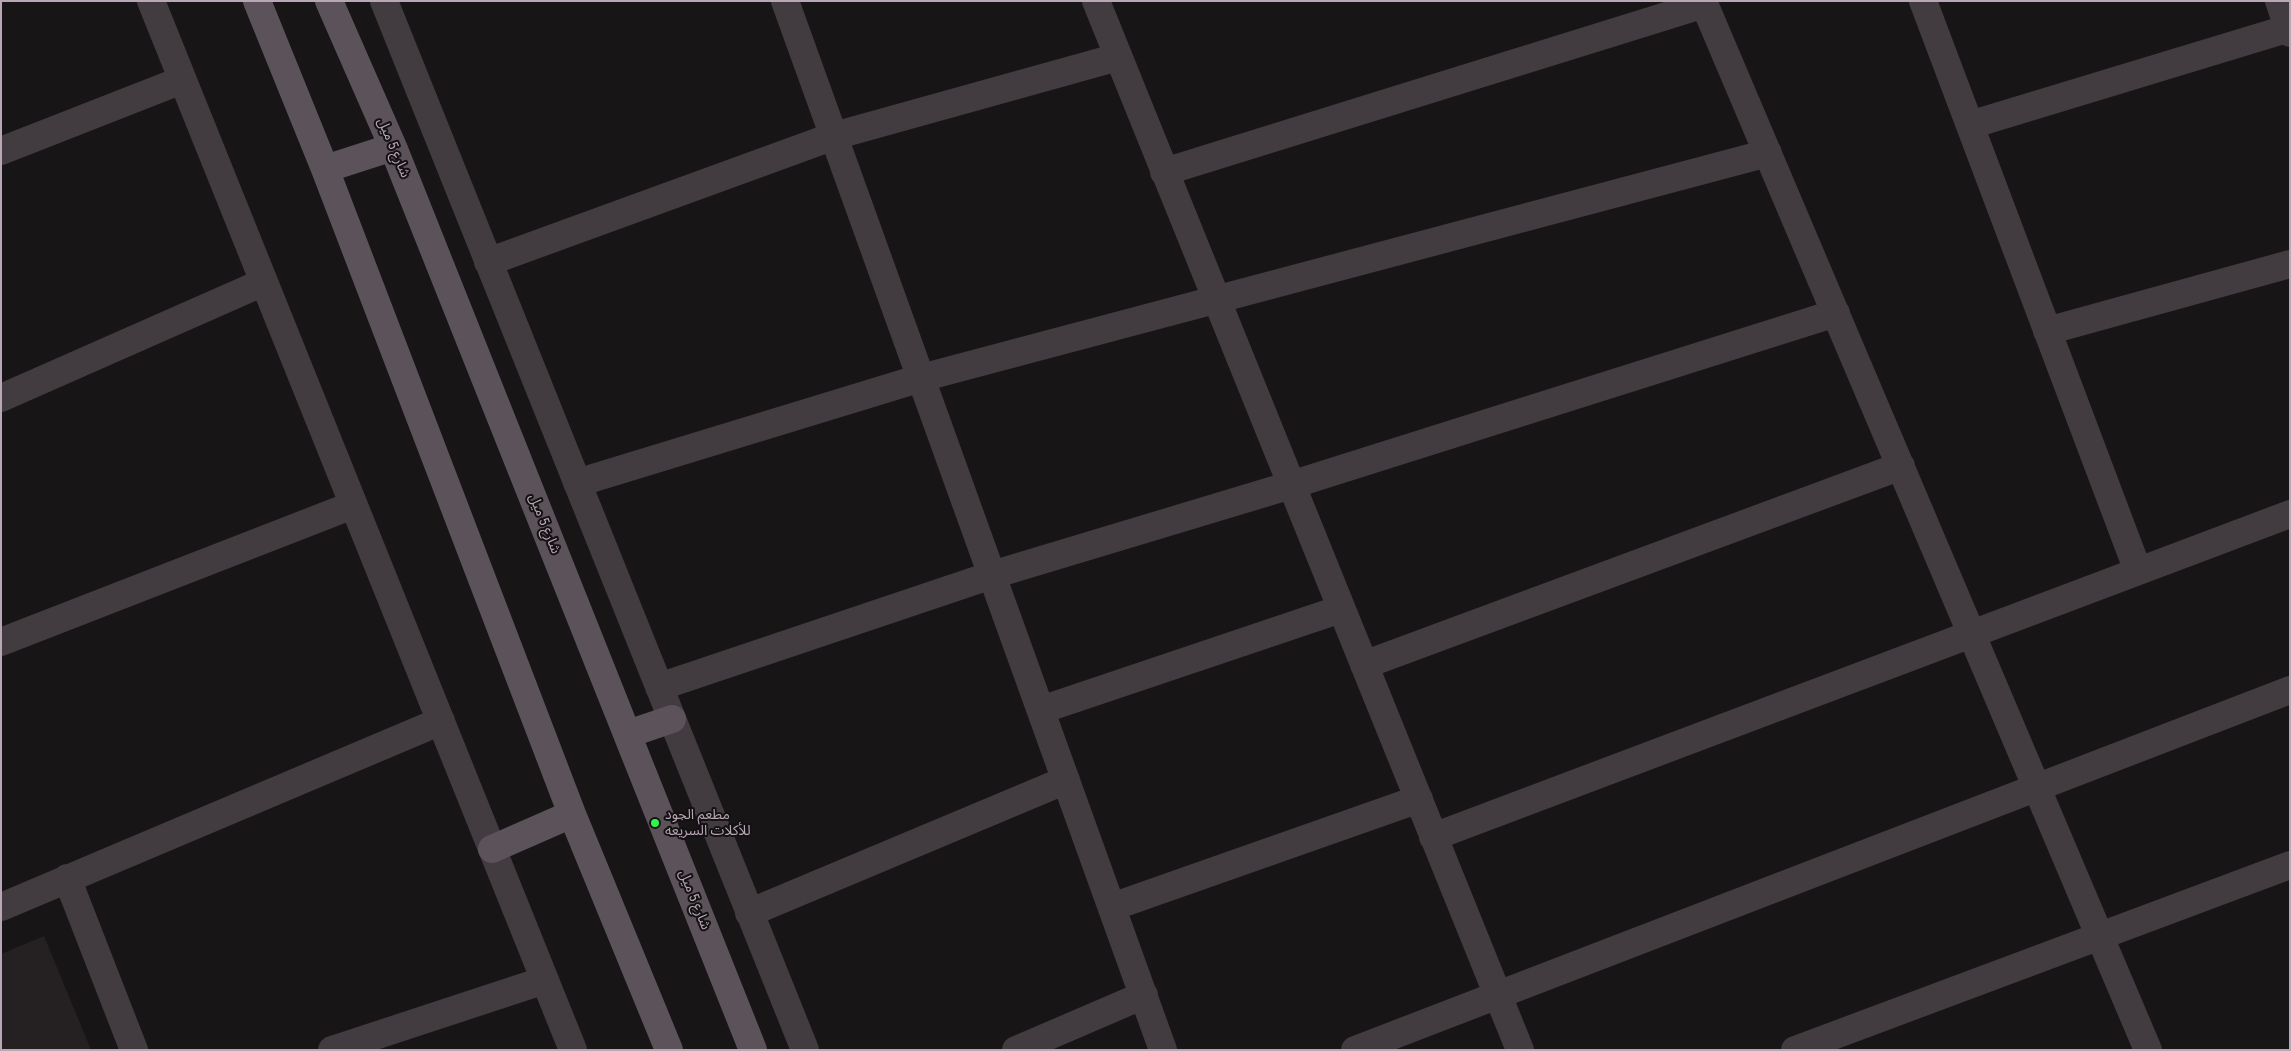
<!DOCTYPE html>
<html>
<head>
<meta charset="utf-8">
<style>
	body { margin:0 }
	#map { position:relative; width:2291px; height:1051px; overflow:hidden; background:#181517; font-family:"Roboto Condensed",sans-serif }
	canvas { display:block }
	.frame { position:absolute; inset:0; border:2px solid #b8a7b5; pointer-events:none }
</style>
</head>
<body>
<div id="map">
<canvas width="2291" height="1051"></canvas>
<div class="frame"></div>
</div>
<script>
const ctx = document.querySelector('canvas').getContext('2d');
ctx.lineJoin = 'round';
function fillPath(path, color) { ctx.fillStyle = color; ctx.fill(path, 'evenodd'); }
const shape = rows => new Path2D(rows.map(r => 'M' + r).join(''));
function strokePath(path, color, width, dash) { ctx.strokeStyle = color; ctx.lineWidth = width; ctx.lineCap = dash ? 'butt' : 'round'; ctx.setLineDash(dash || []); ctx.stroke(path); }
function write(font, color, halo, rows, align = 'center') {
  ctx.font = font + ' "Roboto Condensed","Noto Sans Arabic",sans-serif'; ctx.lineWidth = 4; ctx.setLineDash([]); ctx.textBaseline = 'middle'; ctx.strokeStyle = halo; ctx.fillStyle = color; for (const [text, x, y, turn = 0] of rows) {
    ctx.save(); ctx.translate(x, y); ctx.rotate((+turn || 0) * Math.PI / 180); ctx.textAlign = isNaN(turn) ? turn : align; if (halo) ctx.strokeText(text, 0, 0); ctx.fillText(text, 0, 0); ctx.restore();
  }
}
fillPath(shape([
	[44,936,91,1050,1,1050,1,954]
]), '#252123');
strokePath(shape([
	[151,1,573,1050],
	[384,1,805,1050],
	[785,1,1163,1050],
	[1096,1,1520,1050],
	[1703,1,2148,1050],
	[1923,1,2138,571],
	[2279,1,2290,33],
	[1970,125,2290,28],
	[1,151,182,80],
	[1164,172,1705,4],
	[488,262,834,136,1118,57],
	[2047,331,2290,264],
	[1,398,264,282],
	[577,483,921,378,1768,153],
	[1,642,353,505],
	[1364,665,1901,466],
	[659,687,992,575,1291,485,1836,313],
	[1041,710,1341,609],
	[1433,837,2290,514],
	[67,878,134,1050],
	[1,907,441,721],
	[1112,907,1419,799],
	[749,913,1066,780],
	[332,1050,545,980],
	[1016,1050,1144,995],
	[1355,1050,2290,690],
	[1795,1050,2290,865]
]), '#423b40', 28);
strokePath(shape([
	[257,1,325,169,572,814,669,1050],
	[329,1,393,147,753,1050],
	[325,169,393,147],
	[628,734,672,719],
	[492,849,572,814]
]), '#5c5259', 28);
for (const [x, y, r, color] of [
	[655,823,5,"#2df84a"]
]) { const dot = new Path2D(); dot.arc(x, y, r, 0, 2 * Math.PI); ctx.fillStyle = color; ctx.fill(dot); strokePath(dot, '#131112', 2); }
write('14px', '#b8a7b5', '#131112', [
	["شارع 5 ميل",393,148,67],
	["شارع 5 ميل",544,524,68],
	["شارع 5 ميل",694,900,68]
]);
write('14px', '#b8a7b5', '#131112', [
	["مطعم الجود",665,815],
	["للأكلات السريعه",665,831]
], 'left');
</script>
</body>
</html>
